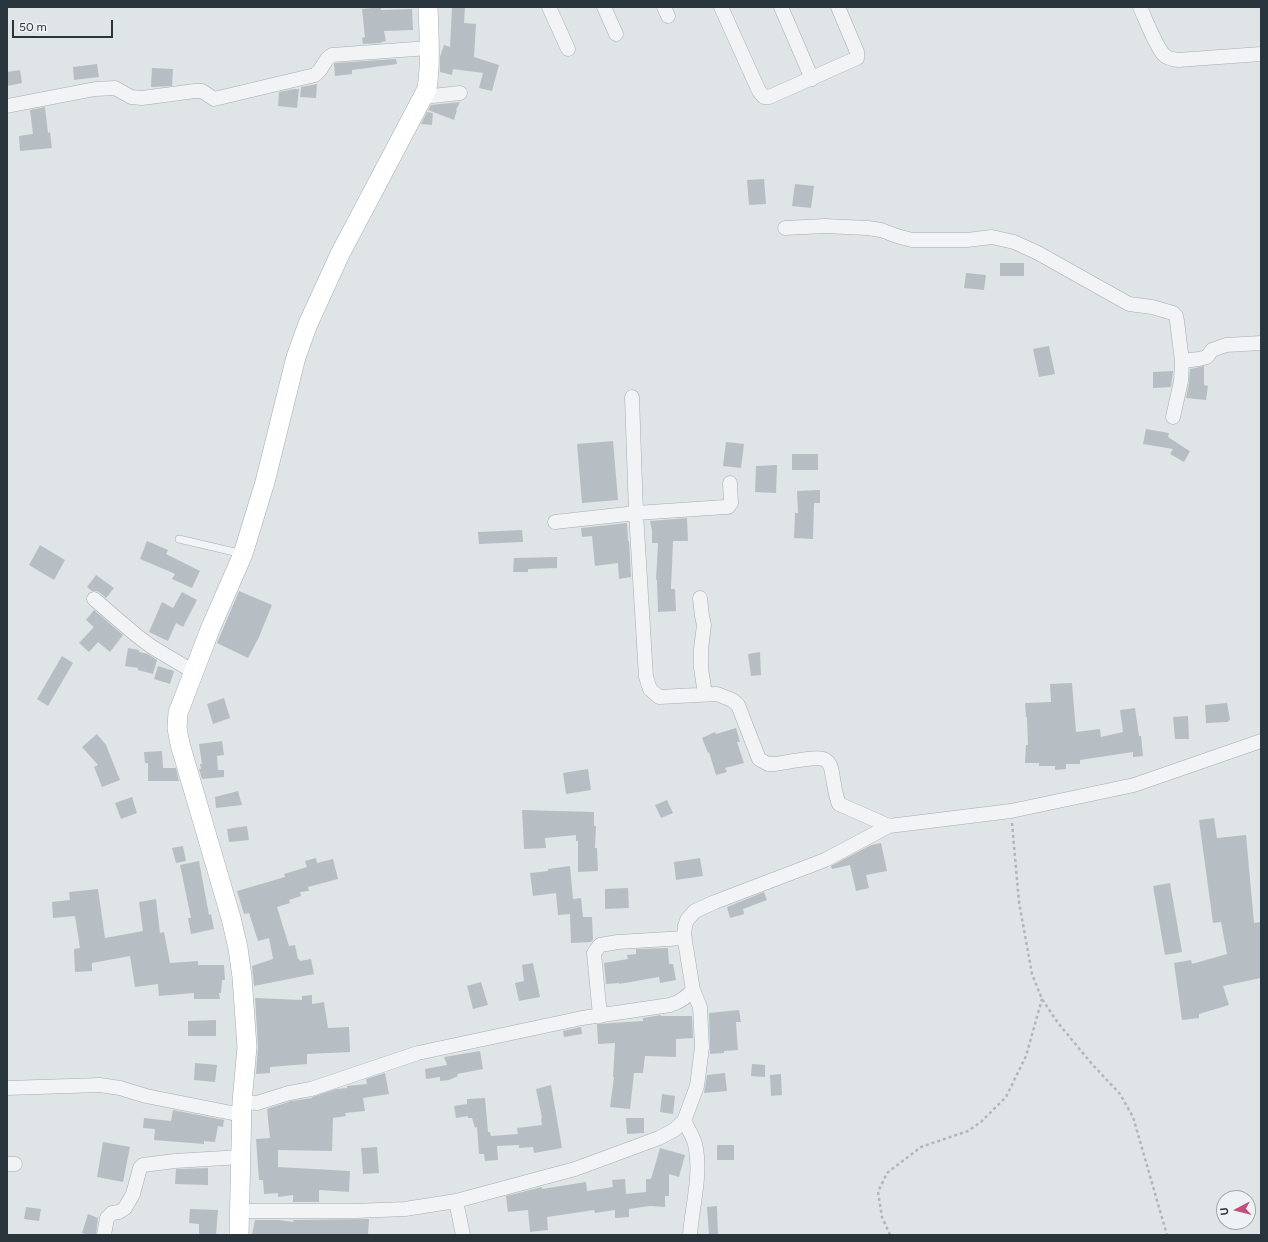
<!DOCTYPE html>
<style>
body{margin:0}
#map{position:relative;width:1268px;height:1242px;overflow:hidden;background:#dfe4e6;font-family:Figtree,sans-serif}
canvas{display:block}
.frame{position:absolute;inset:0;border:8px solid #29353c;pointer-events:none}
.north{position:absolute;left:1216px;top:1190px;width:40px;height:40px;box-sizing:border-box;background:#eef2f4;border:1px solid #9fa6aa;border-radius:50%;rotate:263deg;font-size:11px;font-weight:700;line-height:16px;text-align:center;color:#29353c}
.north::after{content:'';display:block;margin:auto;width:14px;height:18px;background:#bf507d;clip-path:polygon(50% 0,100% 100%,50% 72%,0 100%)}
.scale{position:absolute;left:12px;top:20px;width:101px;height:18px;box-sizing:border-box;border:2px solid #29353c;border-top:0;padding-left:5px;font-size:12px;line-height:14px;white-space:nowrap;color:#29353c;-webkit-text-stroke:3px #eef2f4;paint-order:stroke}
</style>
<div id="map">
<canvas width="1268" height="1242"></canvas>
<div class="frame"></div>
<div class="north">U</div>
<div class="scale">50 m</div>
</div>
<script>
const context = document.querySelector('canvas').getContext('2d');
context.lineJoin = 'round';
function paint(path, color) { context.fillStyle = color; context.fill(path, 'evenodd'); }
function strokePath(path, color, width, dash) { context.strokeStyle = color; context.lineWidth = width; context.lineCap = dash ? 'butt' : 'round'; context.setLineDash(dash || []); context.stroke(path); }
paint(new Path2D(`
 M381,7v3l31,-1 1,21 -29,1 2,10 -5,1 1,1 -19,1 -1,-6 3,-1 -3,-28z
 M452,7h13l-1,16 12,1 -2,33 25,8 -7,26 -13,-3 4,-15 -30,-4 -1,6 -12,-3v-15l4,-12 6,2z
 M396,59l1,5 -45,6v4l-17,2 -1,-12 1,-1z
 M97,64l2,13 -25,3 -1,-13z
 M152,68l21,1 -1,17 -21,1z
 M20,70l2,13 -15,3v-14z
 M317,84l-1,14 -16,-1 1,-10z
 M294,89h5l-2,19 -19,-2 1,-14z
 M460,102l-4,8h1l-3,10 -26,-10 3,-5z
 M45,107l3,26 2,-1 2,16 -32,3 -1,-15 14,-2 -3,-24z
 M427,112l6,1 -1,12 -11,-1z
 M764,179l2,25 -17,1 -2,-25z
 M795,184l19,2 -3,22 -19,-2z
 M1000,263h24v13h-24z
 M966,273l20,2 -2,15 -20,-2z
 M1049,346l6,28 -16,3 -6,-28z
 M1204,366v19l4,1 -2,14 -20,-2 3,-15 1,-14z
 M1173,371l-2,16 -18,1v-16z
 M1146,429l23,4 -1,4 23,15 -1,-1 -6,11 -14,-8 3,-5 -30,-5z
 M613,441l5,59 -36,3 -5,-59z
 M726,442l18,2 -3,24 -18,-2z
 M792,454h26v16h-26z
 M777,465l-1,28 -21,-1 1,-26z
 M820,490v13h-6l-1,36 -19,-1 1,-25h3l-1,-22z
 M687,518l1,23h-15l-2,48h4l1,22 -18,1 -1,-32h-1l2,-37h-6v-13l-2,-9z
 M627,523l1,18h1l2,36 -12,2 -1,-16 -23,3 -3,-30 -10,1 -1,-9z
 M522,530l1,12 -44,2 -1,-12z
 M147,541l21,9 -2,4 34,17 -8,17 -20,-9 3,-5 -2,-1 -33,-14z
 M40,545l25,15 -11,20 -25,-15z
 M557,557v11l-29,1v3h-15l1,-14z
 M96,575l18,13 -8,10 -7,-6 -3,-1h-4l-5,-4z
 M239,591l33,14 -13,32 -11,21 -31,-15z
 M182,592l15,8 -14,27 -7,-4 -8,18 -19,-9 13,-30 11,6z
 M94,610l29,25 -13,17 -12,-10 -9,10 -10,-9 15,-16 -8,-7z
 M128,648l11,2v2l9,2 9,6 -4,14 -15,-4v-2l-13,-2z
 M760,652l1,23 -10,1 -3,-22z
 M62,656l11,7 -25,43 -11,-7z
 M158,666l16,5 -4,13 -16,-5z
 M1072,683l4,49 24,-3 1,8 22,-5 -3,-22 15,-2 4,28h2l2,20 -10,1v-5l-53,8v4h-14v5l-11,1v-4h-16v-3h-14l1,-18h2l-1,-28h-1l-1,-14 26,-1 -1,-18z
 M224,698l6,20 -17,6 -6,-20z
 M1227,703l3,17 -2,1v1l-22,1 -1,-18z
 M1188,716l1,23h-14l-2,-22z
 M736,728l4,14h-3l7,21 -19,5 2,4 -11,3 -7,-23 -1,1 -6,-15 13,-6 1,2z
 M97,734l9,11 14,35 -18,7 -8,-20 4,-2 -16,-18z
 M222,741l2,14 -7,1 1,14h6v7l-22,2 -3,-10h2l-1,-5h2l-3,-20z
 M162,751l1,17h13l3,13h-31v-18h-3l-1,-11z
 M588,769l3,21 -25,4 -3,-21z
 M238,791l4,14 -26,3 -1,-11z
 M132,797l5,16 -16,6 -6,-16z
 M667,800l6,13 -12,5 -6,-13z
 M522,810l72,2v14h2l-1,22h2l1,23 -20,1v-31h-2v-6l-31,3 1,10 -22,1z
 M1214,818l3,20 29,-3 8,88 7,-1v56l-38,8 6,19 -30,9v4l-17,2 -8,-57 17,-3 1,4 35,-10 -6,-32 -8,1 -14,-103z
 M247,826l2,14 -20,2 -2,-13z
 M881,843l6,28 -21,4 3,13 -13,3 -6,-26 -18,4 -1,-3 40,-21z
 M183,846l3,15 -10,2 -4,-15z
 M316,858l1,5 16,-4 5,20 -30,8 1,4 -9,1 1,4 -12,4 1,3 -13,4 12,39 6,-1 3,14h1l1,2 11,-2 3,15 -60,12 -2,-20 21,-7 -4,-21 -11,3 -9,-28 -5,1 -7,-23 48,-14 -1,-3 23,-7 -2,-6z
 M700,858l3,18 -27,4 -2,-18z
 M199,861l10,54 2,-1 3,15 -23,5 -3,-16h3l-11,-53z
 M570,866l3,33 8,-1 2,19h9l1,23 -2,2 -20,1 -1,-29 -12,1 -2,-22 -23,3 -3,-23 18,-2v-2z
 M1170,883l12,69 -17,3 -12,-69z
 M628,888l1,20 -24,1v-20z
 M98,889l7,49 38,-7 -4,-29 17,-3 4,34 4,-1 6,31 28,-2v4h26l1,15h-3l-1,13h-2l1,6h-26v-6l-35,3 -1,-12 -23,3 -5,-31 -38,7v8l-17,1 -1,-23 6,-1 -5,-32 -22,2 -1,-16 18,-2 -1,-8z
 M764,892l3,8 -24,9 1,5 -14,4 -3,-11z
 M668,948l1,16h4l3,16 -16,3 -1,-6 -40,7v-1l-13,1 -2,-21 24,-4 -1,-4 9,-1v-5z
 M533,963l7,34 -21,4 -4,-18 9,-2 -2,-16z
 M481,982l7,23 -15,4 -6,-23z
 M312,995v9l12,-2 4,26 21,-1 1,25 -43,2v10l-37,3v6l-14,1 2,-28 -3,-48 47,2v-4z
 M739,1010l2,12h-5l2,28 -14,1v2l-14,1v-7l-1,-34z
 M661,1015v1h31l1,22 -17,1v18l-31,-1 -2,17h-9l-4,36 -20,-2 4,-30h-1l2,-34 -17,1 -1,-20 46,-3v-3z
 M216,1020v16h-28v-15z
 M581,1027l1,7 -18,3 -1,-6z
 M480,1051l3,18 -26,5 1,2 -9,4 -9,1v-4l-14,2 -1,-10 22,-4 -3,-8z
 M195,1063l22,2 -2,17 -21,-2z
 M752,1064l13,1v12l-14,-1z
 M385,1073l4,21 -26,4 2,13 -20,2 1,3 -13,2 -1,33 -54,-1v17l72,4 -1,21 -30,-2v12h-26v-7l-15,2v-4l-14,1 -1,-14h-4l-3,-41 14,-1 -3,-29 24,-8 21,-3v-1l24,-8 11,-1v-2l20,-2 -1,-5z
 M725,1073l2,18 -23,2 3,-18z
 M781,1074l1,21 -11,1 -1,-21z
 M551,1085l11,63 -28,5 -1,-6 -14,1v-3l-22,1 1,14 -13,1 -1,-7h-5l-2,-27 -2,1 -3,-10h-4v-2l-12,2 -2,-12 13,-2v-5l18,-1 3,34h2l1,4 27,-2 -1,-6 25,-3 -1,-7h1l-6,-29z
 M662,1094l13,2 -2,18 -13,-2z
 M173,1110l51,10 -1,7 -5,-1 -3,16 -11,-1v3l-50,-4 1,-11 -12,-1 1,-10 27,3z
 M626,1118h18v15l-17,1z
 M103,1142l27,5 -7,35 -26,-5z
 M717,1145h17v15h-17z
 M377,1147l2,26 -16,1 -2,-26z
 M660,1148l25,7 -6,22 -10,-3v22h-4v11l-15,-1 -21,3v8l-14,1v-8l-20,3 -1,-3 -47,7 1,13 -18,2 -2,-22 -20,2 -2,-16 36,-9v2l44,-7 1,9 26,-4 -1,-7 13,-1 1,15 20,-2v-13h5z
 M208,1168v17l-33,-1 1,-15z
 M717,1206l1,29h-9l-2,-28z
 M26,1207l15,2 -2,12 -15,-2z
 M190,1209l28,1 -2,25h-17v-11l-10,-1z
 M88,1214l10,4 -2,17h-7l-7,-2z
 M369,1219l-1,16h-116l3,-15h24l15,2 -1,-2z`), '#b7bec3');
const lane = new Path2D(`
 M179,539l64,15`);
const street = new Path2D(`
 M549,7l19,42
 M604,7l12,27
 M664,7l4,9
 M721,7l38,84 5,6h5l88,-39v-6l-19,-45
 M781,7l31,72
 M1140,7c5,11 16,40 24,48 4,4 9,4 14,5l83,-6
 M423,97l37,-4
 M7,106l88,-17 20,-1 16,9 11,1 53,-7h7l12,8 101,-24 5,-5 7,-11 5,-4 97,-7
 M785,228l40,-2 43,2 13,2 16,6 15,4h55l25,-3 22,5 24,11 91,51 23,3 21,6 3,3 1,5 5,40 -1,20 -8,36
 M1182,361l17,-2 8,-2 5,-7 14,-5 35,-2
 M632,397l4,116 10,164 4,12 9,8 58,-3 15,6 6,5 21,54 9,5h6c10,-1 41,-8 49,-5 4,1 7,5 8,9 3,12 3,24 8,36l50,22
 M555,522l81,-9 89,-6h3l3,-4 -1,-20
 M700,598l2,18 2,9 -3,24v19l4,26
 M94,599l42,36 16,12 42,25
 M600,1016l-6,-63 6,-8 18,-3 67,-4
 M7,1088l93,-3 20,3 26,8 96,19
 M242,1102l15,1 32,-10 22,-4 107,-36 164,-35 88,-13c10,-3 16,-7 23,-15l-9,-55 1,-9 2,-6 8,-9 20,-9 110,-42 64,-34 122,-15 123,-26 127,-44
 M684,1121c4,8 9,15 11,23 7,29 -3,62 -5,91
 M7,1164h8
 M456,1201l7,34
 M240,1211h115l50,-2 51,-8 119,-32 84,-31 15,-8 10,-9 13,-35 5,-39 -2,-40 -7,-17
 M104,1235l3,-17 5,-5 7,-1 6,-4 8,-14 7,-26 3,-3 32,-4 66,-4`);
const secondary = new Path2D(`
 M239,1235l3,-133 5,-55 -5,-70 -4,-29 -7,-30 -51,-174 -3,-16 1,-15 33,-86 32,-73 22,-72 31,-125 12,-33 32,-70 87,-165c4,-27 2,-55 1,-82`);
strokePath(lane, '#a5acb0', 8);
strokePath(street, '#a5acb0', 15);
strokePath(secondary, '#a5acb0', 20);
strokePath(new Path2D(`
 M1012,823l7,79 13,72 10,25 16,24 34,41 28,30 13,23 34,118
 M890,1235l-8,-18 -4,-25 9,-19 34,-26 47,-16 14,-10 24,-24 20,-41 16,-57`), '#b1b6ba', 2.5, [3, 3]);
strokePath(lane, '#f1f3f5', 7);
strokePath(street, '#f1f3f5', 14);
strokePath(secondary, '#fff', 19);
</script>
